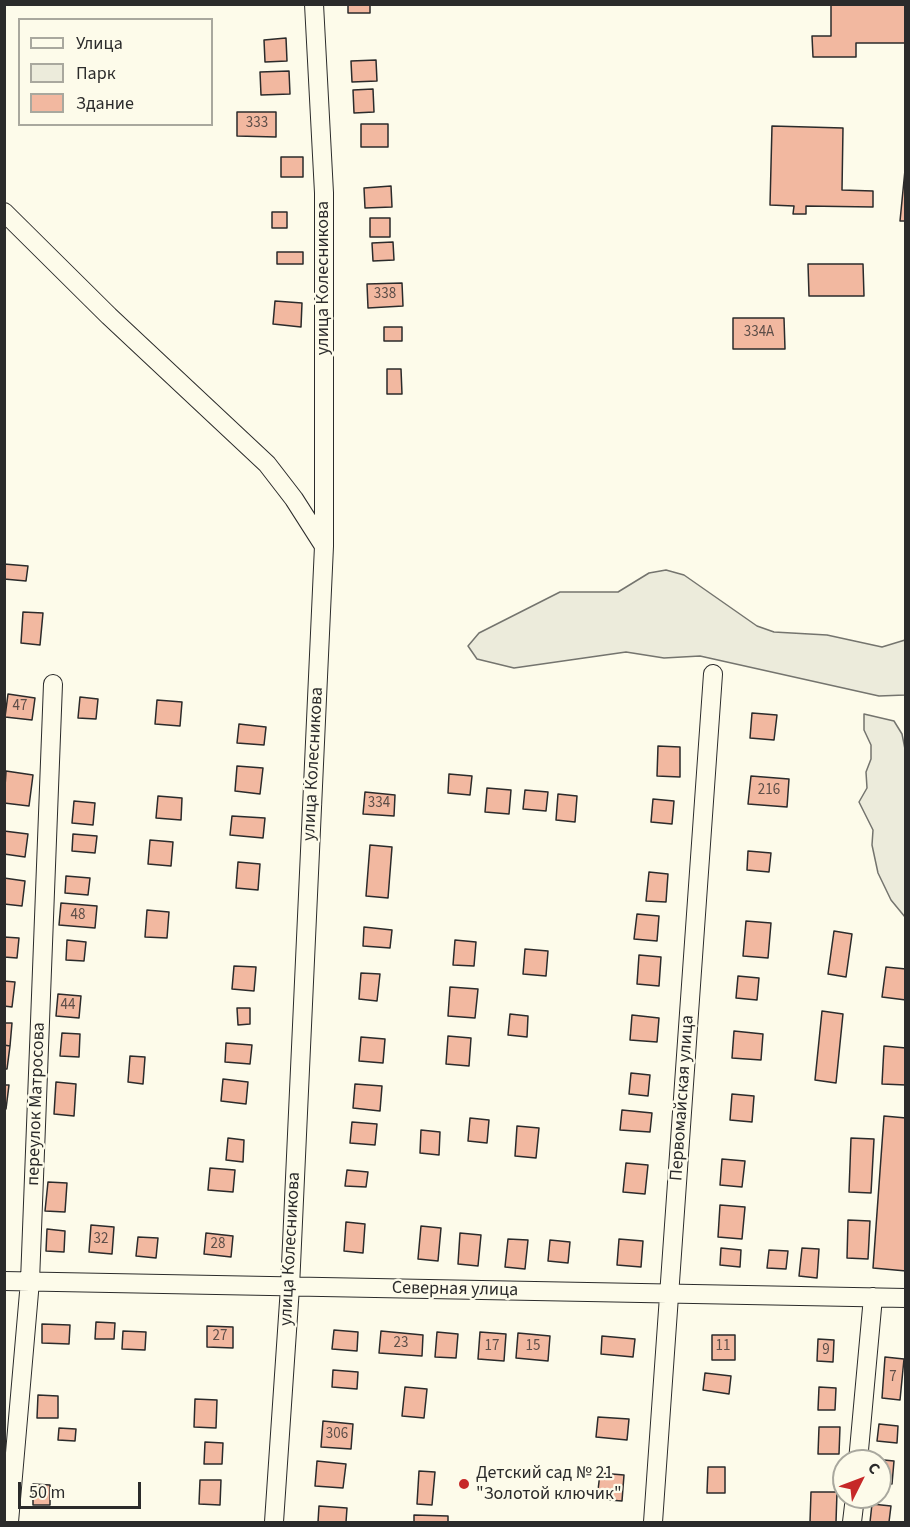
<!DOCTYPE html>
<meta charset="utf-8">
<style>
body{margin:0}
#map{position:relative;width:910px;height:1527px;overflow:hidden;background:#fdfbea;font-family:"Source Sans 3",sans-serif}
canvas{display:block}
.frame{position:absolute;inset:0;border:6px solid #2b2b2b;pointer-events:none}
.legend{position:absolute;left:18px;top:18px;width:195px;height:108px;box-sizing:border-box;background:#fdfbea;border:2px solid #a9a89e;margin:0;padding:8px 10px;list-style:none;font-size:18px;color:#2b2b2b}
.legend li{display:flex;align-items:center;gap:12px;height:30px}
.legend b{width:30px;border:2px solid #a9a89e}
.north{position:absolute;left:832px;top:1449px;width:60px;height:60px;box-sizing:border-box;background:#fdfbea;border:2px solid #a9a89e;border-radius:50%;rotate:48deg;font-size:16px;font-weight:700;line-height:24px;text-align:center;color:#2b2b2b}
.north::after{content:'';display:block;margin:auto;width:21px;height:27px;background:#c62828;clip-path:polygon(50% 0,100% 100%,50% 72%,0 100%)}
.scale{position:absolute;left:18px;top:1482px;width:123px;height:27px;box-sizing:border-box;border:3px solid #2b2b2b;border-top:0;padding-left:8px;font-size:18px;line-height:21px;white-space:nowrap;color:#2b2b2b;-webkit-text-stroke:4px #fdfbea;paint-order:stroke}
</style>
<div id="map">
<canvas width="910" height="1527"></canvas>
<div class="frame"></div>
<ul class="legend">
<li><b style="height:8px;background:#fdfbea"></b>Улица</li>
<li><b style="height:16px;background:#ecebdb"></b>Парк</li>
<li><b style="height:16px;background:#f2b8a0"></b>Здание</li>
</ul>
<div class="north">С</div>
<div class="scale">50 m</div>
</div>
<script>
const context = document.querySelector('canvas').getContext('2d');
context.lineJoin = 'round';
function paint(path, color) { context.fillStyle = color; context.fill(path, 'evenodd'); }
function strokePath(path, color, width, dash) { context.strokeStyle = color; context.lineWidth = width; context.lineCap = dash ? 'butt' : 'round'; context.setLineDash(dash || []); context.stroke(path); }
function label(font, color, halo, rows, align = 'center') {
  context.font = font + ' "Source Sans 3",sans-serif'; context.lineWidth = 4.5; context.setLineDash([]); context.textBaseline = 'middle'; context.strokeStyle = halo; context.fillStyle = color; for (const [text, x, y, turn = 0] of rows) {
    context.save(); context.translate(x, y); context.rotate((+turn || 0) * Math.PI / 180); context.textAlign = isNaN(turn) ? turn : align; if (halo) context.strokeText(text, 0, 0); context.fillText(text, 0, 0); context.restore();
  }
}
const green = new Path2D(`
 M666,570l18,5 73,51 17,6 53,3 55,12 23,-7v55l-26,1 -179,-40 -36,2 -38,-6 -112,16 -37,-9 -9,-13 11,-13 81,-41h58l31,-19z
 M864,714l30,7 8,13 3,15v168l-14,-17 -13,-27 -6,-28 1,-15 -14,-28 8,-14 -1,-16 5,-13v-14l-7,-15z`);
paint(green, '#ecebdb');
strokePath(green, '#74746e', 1.5);
const building = new Path2D(`
 M348,4h22v9h-22z
 M831,4h75v39h-50v14h-43l-1,-21h19z
 M286,38l1,23 -22,1 -1,-22z
 M376,60l1,21 -25,1 -1,-21z
 M289,71l1,23 -29,1 -1,-23z
 M373,89l1,23 -20,1 -1,-23z
 M237,112h39v25l-39,-1z
 M361,124h27v23h-27z
 M772,126l71,2 -1,62 31,1v16l-67,-1v8h-13l1,-8 -24,-1z
 M281,157h22v20h-22z
 M905,170h1v51h-6z
 M391,186l1,21 -27,1 -1,-20z
 M272,212h15v16h-15z
 M370,218h20v19h-20z
 M393,242l1,18 -21,1 -1,-18z
 M277,252h26v12h-26z
 M808,264h55l1,32h-55z
 M402,283l1,23 -35,2 -1,-24z
 M275,301l27,2 -1,24 -28,-3z
 M733,318h51l1,31h-52z
 M384,327h18v14h-18z
 M387,369h14l1,25h-15z
 M4,564l24,2 -2,15 -22,-2z
 M23,612l20,1 -3,32 -19,-2z
 M8,694l27,4 -3,22 -27,-3z
 M80,697l18,2 -2,20 -18,-1z
 M157,700l25,2 -2,24 -25,-2z
 M752,713l25,2 -3,25 -24,-2z
 M239,724l27,3 -2,18 -27,-2z
 M658,746l22,1v30l-23,-1z
 M237,766l26,2 -3,26 -25,-3z
 M6,771l27,4 -4,31 -25,-3z
 M449,774l23,2 -2,19 -22,-2z
 M751,776l38,3 -2,28 -39,-3z
 M487,788l24,2 -2,24 -24,-2z
 M525,790l23,2 -2,19 -23,-2z
 M365,792l30,3 -1,21 -31,-2z
 M558,794l19,2 -2,26 -19,-2z
 M158,796l24,2 -1,22 -25,-2z
 M653,799l21,2 -2,23 -21,-2z
 M74,801l21,2 -2,22 -21,-2z
 M232,816l33,2 -2,20 -33,-3z
 M4,831l24,3 -3,23 -21,-3z
 M73,834l24,2 -2,17 -23,-2z
 M150,840l23,2 -2,24 -23,-2z
 M370,845l22,2 -4,51 -22,-2z
 M748,851l23,2 -2,19 -22,-2z
 M238,862l22,2 -2,26 -22,-2z
 M649,872l19,2 -2,28 -20,-1z
 M66,876l24,2 -2,17 -23,-2z
 M4,878l21,3 -3,25 -18,-2z
 M61,903l36,3 -2,22 -36,-3z
 M147,910l22,2 -2,26 -22,-1z
 M637,914l22,2 -2,25 -23,-2z
 M746,921l25,2 -3,35 -25,-2z
 M364,927l28,3 -2,18 -27,-2z
 M834,931l18,3 -6,43 -18,-3z
 M4,937l15,1 -2,20 -13,-1z
 M67,940l19,2 -2,19 -18,-1z
 M455,940l21,2 -2,24 -21,-1z
 M525,949l23,2 -2,25 -23,-2z
 M639,955l22,2 -2,29 -22,-2z
 M234,966l22,1 -2,24 -22,-2z
 M886,967l20,2v31l-24,-3z
 M361,973l19,1 -3,27 -18,-2z
 M738,976l21,2 -2,22 -21,-2z
 M4,981l11,1 -3,25 -8,-1z
 M450,987l28,2 -3,29 -27,-2z
 M58,994l23,2 -2,22 -23,-2z
 M237,1008h13v16l-12,1z
 M822,1011l21,3 -7,69 -21,-3z
 M510,1014l18,2 -1,21 -19,-2z
 M632,1015l27,3 -2,24 -27,-2z
 M4,1023h8l-2,23 -6,-1z
 M734,1031l29,3 -2,26 -29,-2z
 M62,1033l18,1 -1,23 -19,-1z
 M448,1036l23,2 -2,28 -23,-2z
 M361,1037l24,2 -2,24 -24,-2z
 M226,1043l26,2 -2,19 -25,-2z
 M4,1045l6,1 -3,23h-3z
 M884,1046l22,2v37l-24,-1z
 M130,1056l15,1 -2,27 -15,-2z
 M631,1073l19,2 -2,21 -19,-2z
 M223,1079l25,3 -2,22 -25,-3z
 M56,1082l20,2 -2,32 -20,-2z
 M355,1084l27,2 -2,25 -27,-3z
 M4,1085h5l-3,24 -2,-1z
 M732,1094l22,2 -2,26 -22,-2z
 M622,1110l30,3 -2,19 -30,-2z
 M884,1116l22,2v153l-33,-3z
 M470,1118l19,2 -2,23 -19,-2z
 M352,1122l25,2 -2,21 -25,-2z
 M517,1126l22,2 -3,30 -21,-2z
 M421,1130l19,2 -1,23 -19,-2z
 M228,1138l16,2 -1,22 -17,-2z
 M851,1138l23,1 -3,54 -22,-1z
 M722,1159l23,2 -3,26 -22,-2z
 M626,1163l22,2 -3,29 -22,-2z
 M210,1168l25,2 -2,22 -25,-2z
 M347,1170l21,2 -2,15 -21,-1z
 M48,1182l19,1 -2,29 -20,-1z
 M720,1205l25,2 -3,32 -24,-2z
 M848,1220l22,1 -2,38 -21,-1z
 M346,1222l19,2 -2,29 -19,-2z
 M91,1225l23,2 -2,27 -23,-2z
 M421,1226l20,2 -3,33 -20,-2z
 M47,1229l18,2 -1,21 -18,-1z
 M206,1233l27,3 -2,21 -27,-3z
 M460,1233l21,2 -3,31 -20,-2z
 M138,1237l20,1 -2,20 -20,-2z
 M508,1239l20,1 -3,29 -20,-2z
 M619,1239l24,2 -2,26 -24,-2z
 M550,1240l20,2 -2,21 -20,-2z
 M721,1248l20,2 -1,17 -20,-2z
 M802,1248l17,1 -2,29 -18,-2z
 M769,1250l19,1 -2,18 -19,-1z
 M96,1322l19,1 -1,16h-19z
 M42,1324l28,1 -1,19 -27,-1z
 M207,1326l26,1v21l-26,-1z
 M334,1330l24,2 -1,19 -25,-2z
 M123,1331l23,1 -1,18 -23,-1z
 M381,1331l42,4 -1,21 -43,-3z
 M437,1332l21,2 -2,24 -21,-1z
 M480,1332l26,2 -2,27 -26,-2z
 M518,1333l32,3 -2,25 -32,-3z
 M712,1335h23v25h-23z
 M602,1336l33,3 -2,18 -32,-3z
 M818,1339l16,1 -1,22 -16,-1z
 M885,1357l19,2 -4,41 -18,-2z
 M333,1370l25,2 -1,17 -25,-2z
 M705,1373l26,3 -2,18 -26,-4z
 M405,1387l22,2 -3,29 -22,-2z
 M819,1387l17,1 -1,22h-17z
 M38,1395l20,1v22h-21z
 M195,1399l22,1 -1,28 -22,-1z
 M598,1417l31,2 -2,21 -31,-3z
 M323,1421l30,3 -2,25 -30,-2z
 M879,1424l19,2 -1,17 -20,-2z
 M819,1427h21l-1,27h-21z
 M59,1428l17,1 -1,12 -17,-1z
 M205,1442l18,1 -1,21h-18z
 M874,1459l20,2 -2,23 -12,-1v-22z
 M317,1461l29,3 -3,24 -28,-2z
 M708,1467h17v26h-18z
 M419,1471l16,1 -3,33 -15,-1z
 M600,1473l24,2 -2,26 -25,-2z
 M200,1480h21l-1,25 -21,-1z
 M33,1484l17,1v20h-17z
 M811,1492h26l-1,30h-26z
 M872,1504l19,2 -2,16h-19z
 M319,1506l28,2 -1,14h-28z
 M414,1515l34,1v6h-34z`);
paint(building, '#f2b8a0');
strokePath(building, '#2b2b2b', 1.5);
const minor = new Path2D(`
 M4,212l105,104 158,148 27,35 30,47
 M4,1281l902,17
 M858,1461l15,-164
 M9,1522l21,-241 23,-597
 M274,1522l16,-235 34,-741v-353l-10,-189
 M653,1522l60,-848
 M852,1522l3,-25`);
strokePath(minor, '#2b2b2b', 20);
strokePath(minor, '#fdfbea', 18);
for (const [x, y, r, color] of [
 [464,1484,6,"#c62828"]
]) { const dot = new Path2D(); dot.arc(x, y, r, 0, 2 * Math.PI); context.fillStyle = color; context.fill(dot); strokePath(dot, '#fdfbea', 2); }
label('15px', '#5d4e48', null, [
 ["333",257,124],
 ["338",385,295],
 ["334А",759,333],
 ["47",20,707],
 ["216",769,791],
 ["334",379,804],
 ["48",78,916],
 ["44",68,1006],
 ["32",101,1240],
 ["28",218,1245],
 ["27",220,1337],
 ["23",401,1344],
 ["17",492,1347],
 ["15",533,1347],
 ["11",723,1347],
 ["9",826,1351],
 ["7",893,1378],
 ["306",337,1435]
]);
label('18px', '#2b2b2b', '#fdfbea', [
 ["улица Колесникова",324,278,-90],
 ["улица Колесникова",314,764,-87],
 ["Первомайская улица",683,1098,-86],
 ["переулок Матросова",37,1104,-88],
 ["улица Колесникова",291,1249,-87],
 ["Северная улица",455,1290,1]
]);
label('18px', '#2b2b2b', '#fdfbea', [
 ["Детский сад № 21",476,1474],
 ["\"Золотой ключик\"",476,1495]
], 'left');
</script>
